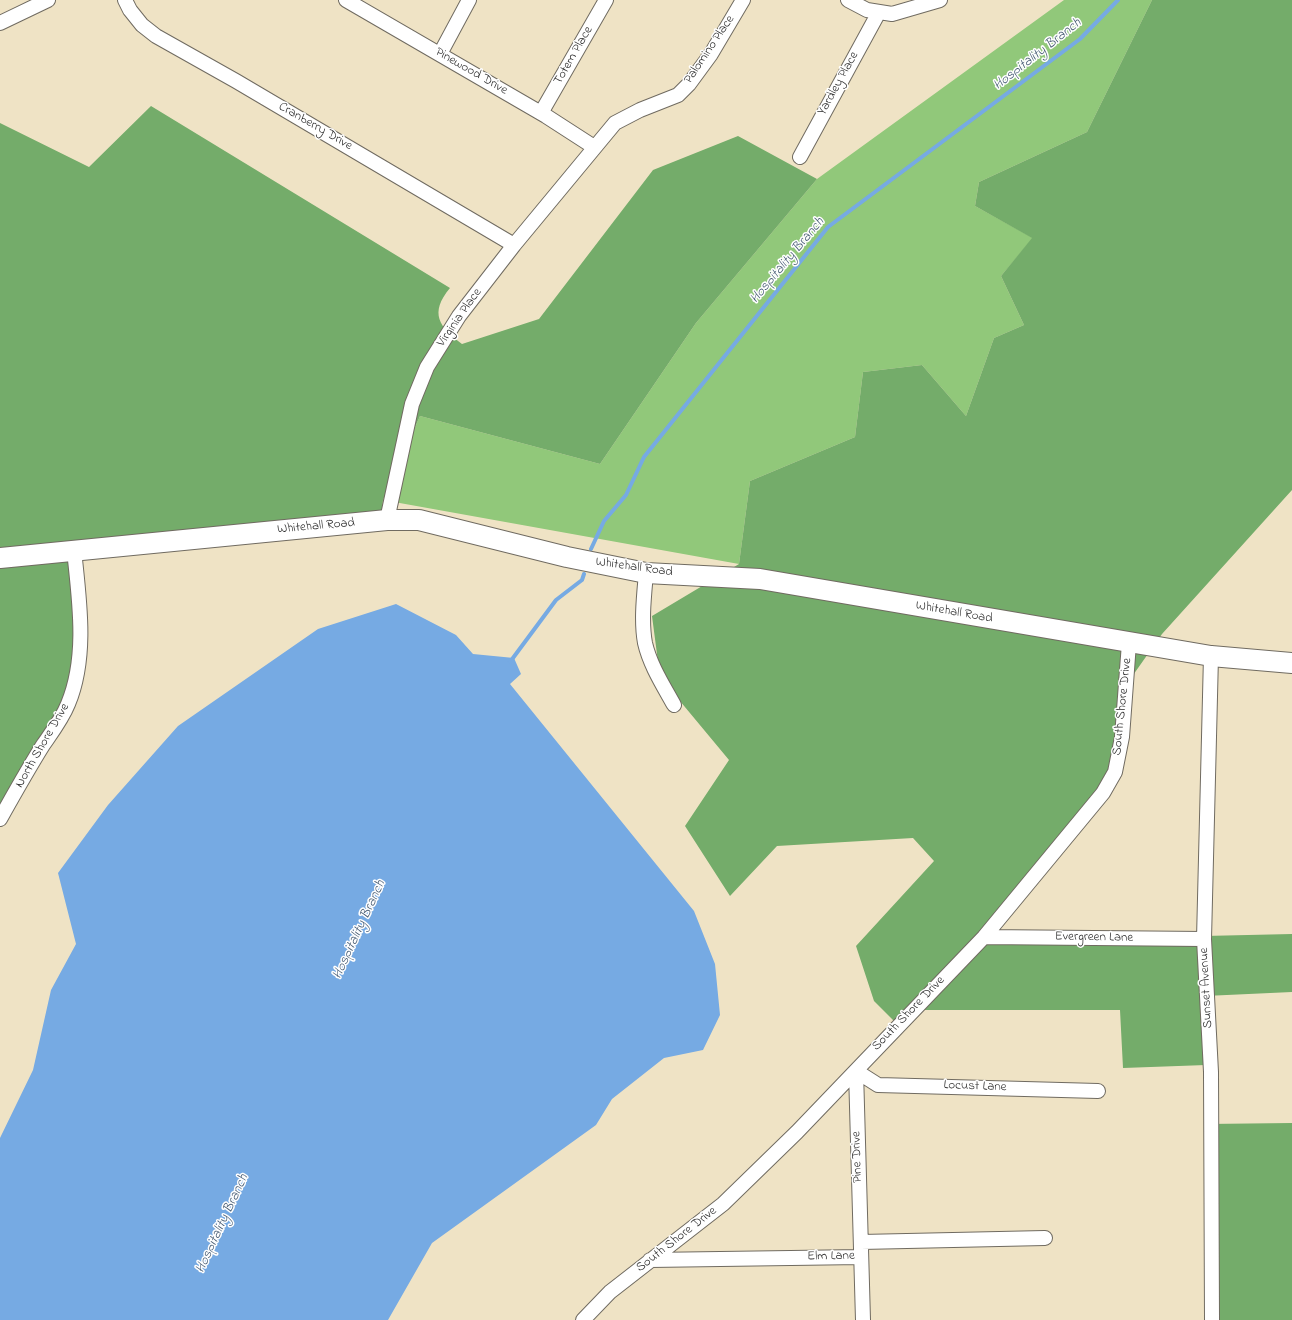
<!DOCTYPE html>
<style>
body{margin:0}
canvas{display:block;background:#efe3c5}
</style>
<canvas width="1292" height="1320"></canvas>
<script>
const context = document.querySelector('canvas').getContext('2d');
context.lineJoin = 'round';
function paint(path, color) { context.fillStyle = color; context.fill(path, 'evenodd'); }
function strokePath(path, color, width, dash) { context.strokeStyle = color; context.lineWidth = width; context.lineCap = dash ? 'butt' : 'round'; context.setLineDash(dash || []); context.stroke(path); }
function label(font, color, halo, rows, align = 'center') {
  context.font = font + ' "Indie Flower",sans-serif'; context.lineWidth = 3; context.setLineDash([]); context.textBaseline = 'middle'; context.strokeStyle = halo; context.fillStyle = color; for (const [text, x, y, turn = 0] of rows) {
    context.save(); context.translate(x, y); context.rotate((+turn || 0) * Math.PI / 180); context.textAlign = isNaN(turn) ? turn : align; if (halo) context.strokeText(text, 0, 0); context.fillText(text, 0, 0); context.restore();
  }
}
paint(new Path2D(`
 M1064,0h88l-65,132 -108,50 -4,24 58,32 -32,38 23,49 -30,13 -28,78 -44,-51 -59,7 -8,65 -105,44 -11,83 -356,-64 37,-84 180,48 96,-141 121,-144z`), '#91c87a');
paint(new Path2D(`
 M1152,0h140v490l-130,144 -31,44 -29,117 -119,146 309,-7v58l-87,4 1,69 -83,3 -3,-58h-202l-17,18 -27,-27 -18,-55 78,-85 -21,-23 -136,8 -47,50 -45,-70 44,-66 -69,-83 -8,-61 87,-52 11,-83 105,-44 8,-65 59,-7 44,51 28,-78 30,-13 -23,-49 31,-38 -57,-32 4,-24 108,-50z
 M151,106l299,182c-21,25 -11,39 12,56l77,-25 114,-149 85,-34 79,43 -121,144 -96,141 -180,-48 -37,84 -3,29 -307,31 2,143 -75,120v-700l89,44z
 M1292,1123v197h-84l-2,-196z`), '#74ac6a');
paint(new Path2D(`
 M396,604l60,31 17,19 41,4 7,16 -11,10 184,227 21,53 5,51 -17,35 -39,8 -52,41 -16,26 -164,118 -44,77h-388v-182l33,-68 18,-80 25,-46 -18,-71 50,-68 70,-79 140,-97z`), '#76aae3');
strokePath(new Path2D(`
 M591,549l13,-28 22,-26 18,-38 184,-230 252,-188 38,-39
 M510,662l46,-62 26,-20 2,-6`), '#76aae3', 4);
const street = new Path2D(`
 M125,0l5,10 12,15 14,11 80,45 278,164
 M346,0l200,116 48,31
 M848,0l19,10 25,4 48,-14
 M0,23l48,-23
 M440,54l29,-54
 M541,113l65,-113
 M800,157l79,-145
 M387,520l25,-116 15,-37 32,-51 55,-71 101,-122 25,-13 38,-15 11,-11 22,-30 32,-54
 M646,573c-2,23 -5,48 -1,70 5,22 18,42 29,62
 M1211,656l-7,283 7,133 1,248
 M0,819c14,-25 28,-50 43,-74 9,-13 19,-26 25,-41 20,-48 11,-105 6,-154
 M984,937l220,2
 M856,1071l7,249
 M856,1071l22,14 220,6
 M861,1242l184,-4
 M650,1260l211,-3
 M583,1320l27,-28 113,-88 74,-72 187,-195 119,-144 12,-21 7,-35 7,-94`);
const secondary = new Path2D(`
 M0,558l387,-38h32l148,37 79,16 114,6 451,77 81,7`);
strokePath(street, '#706b61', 16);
strokePath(secondary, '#706b61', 22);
strokePath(street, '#fff', 14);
strokePath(secondary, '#fff', 20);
label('13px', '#2b2b2b', '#fff', [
 ["Palomino Place",710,50,-56],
 ["Totem Place",574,56,-60],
 ["Pinewood Drive",471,72,30],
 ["Yardley Place",839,84,-61],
 ["Cranberry Drive",315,127,30],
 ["Virginia Place",460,318,-55],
 ["Whitehall Road",316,527,-5],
 ["Whitehall Road",634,568,8],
 ["Whitehall Road",954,613,10],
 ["South Shore Drive",1123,707,-84],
 ["North Shore Drive",43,746,-60],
 ["Evergreen Lane",1094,938,1],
 ["Sunset Avenue",1207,988,-93],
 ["South Shore Drive",909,1014,-46],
 ["Locust Lane",975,1087,2],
 ["Pine Drive",858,1157,-92],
 ["South Shore Drive",677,1240,-38],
 ["Elm Lane",831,1257,-1]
]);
label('italic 14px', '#495e75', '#fff', [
 ["Hospitality Branch",1038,55,-38],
 ["Hospitality Branch",788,261,-50],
 ["Hospitality Branch",360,930,-65],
 ["Hospitality Branch",223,1224,-65]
]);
</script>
